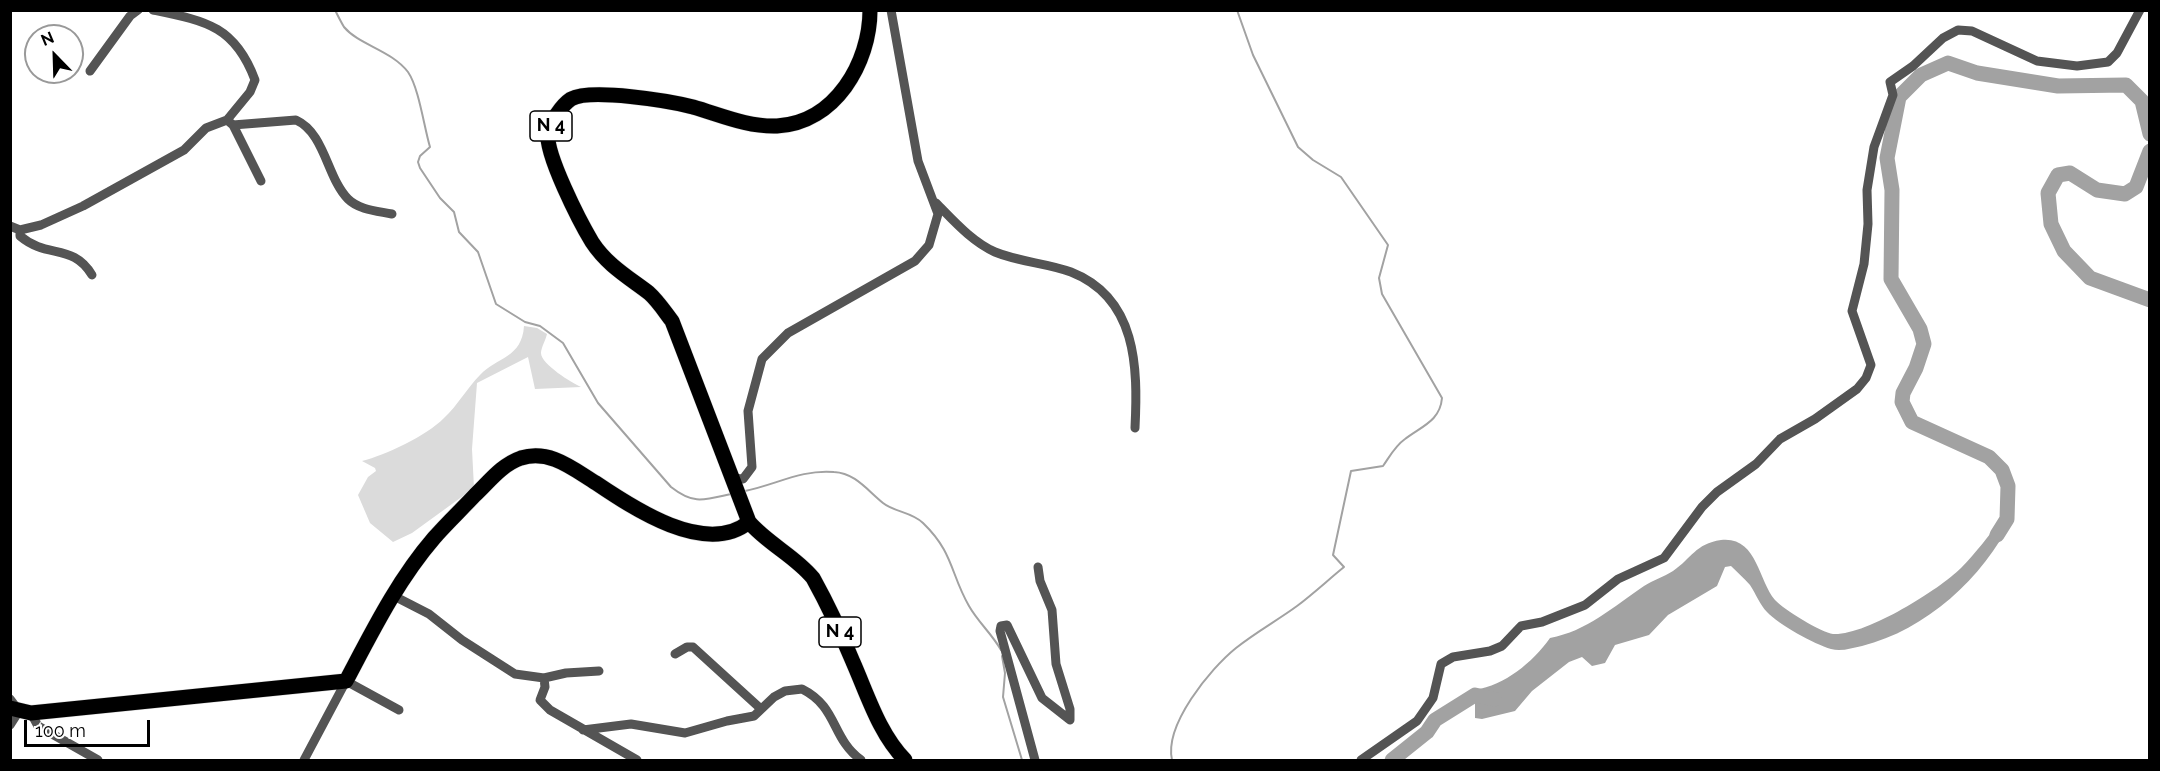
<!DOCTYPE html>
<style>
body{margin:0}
#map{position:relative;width:2160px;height:771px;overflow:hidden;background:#fff;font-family:Raleway,sans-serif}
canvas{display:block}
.frame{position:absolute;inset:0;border:12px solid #000;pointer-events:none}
.north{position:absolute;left:24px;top:24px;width:60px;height:60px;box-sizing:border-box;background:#fff;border:2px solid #999;border-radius:50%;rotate:337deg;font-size:16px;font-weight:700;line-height:24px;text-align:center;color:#000}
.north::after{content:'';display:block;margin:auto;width:21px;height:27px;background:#000;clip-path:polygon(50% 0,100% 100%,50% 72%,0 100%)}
.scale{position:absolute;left:24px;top:720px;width:126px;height:27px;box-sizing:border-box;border:3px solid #000;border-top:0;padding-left:8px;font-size:18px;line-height:21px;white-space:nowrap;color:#000;-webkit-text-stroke:4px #fff;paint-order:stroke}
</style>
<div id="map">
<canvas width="2160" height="771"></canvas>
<div class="frame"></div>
<div class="north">N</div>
<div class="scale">100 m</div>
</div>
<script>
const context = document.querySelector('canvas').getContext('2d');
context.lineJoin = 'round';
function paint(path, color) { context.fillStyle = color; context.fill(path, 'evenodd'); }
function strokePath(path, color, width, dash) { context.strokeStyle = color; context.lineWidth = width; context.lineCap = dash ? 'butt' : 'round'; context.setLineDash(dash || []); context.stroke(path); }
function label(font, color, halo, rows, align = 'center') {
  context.font = font + ' Raleway,sans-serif'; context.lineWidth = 5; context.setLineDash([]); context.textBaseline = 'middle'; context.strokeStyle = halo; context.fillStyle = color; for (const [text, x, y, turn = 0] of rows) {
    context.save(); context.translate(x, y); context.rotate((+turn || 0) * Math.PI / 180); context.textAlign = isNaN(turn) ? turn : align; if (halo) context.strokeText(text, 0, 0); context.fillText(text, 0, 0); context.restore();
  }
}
paint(new Path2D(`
 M524,326l13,2 10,6c-1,5 -6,14 -6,19 0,11 31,30 40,34l-46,2 -7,-32 -51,26 -5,66 2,39 -62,45 -19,9 -23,-19 -12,-28 10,-18 8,-6 -1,-3 -13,-7c24,-6 64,-25 82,-43 14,-13 23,-30 36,-43 17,-18 42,-17 44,-49z`), '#dbdbdb');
paint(new Path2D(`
 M2002,519h10c-29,59 -86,111 -150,127 -10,2 -21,6 -31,3 -17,-5 -52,-24 -64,-37 -7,-7 -11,-18 -17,-27 -6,-7 -13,-13 -19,-19l-6,1 -8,19 -49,29 -19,20 -34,10 -10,18 -13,3 -10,-9 -13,5 -37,29 -17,20 -33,8 -7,-1v-28c30,-5 57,-27 75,-52 37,-7 63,-31 94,-52 9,-6 20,-9 29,-15 19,-13 22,-27 48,-31 36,-4 37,40 54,60 8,9 47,33 58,34 32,2 106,-44 128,-66 15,-15 28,-33 41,-49z`), '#a2a2a2');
strokePath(new Path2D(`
 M335,10c3,6 6,12 9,17 15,18 47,23 64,45 11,16 16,55 22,75l-10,9 -2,6 2,6 20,30 14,14 5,20 19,20 18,52 29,18 15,4 23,17 35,60 73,84c23,18 33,13 60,7
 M745,491c30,-6 57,-22 89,-19 21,1 33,18 49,31 11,9 29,9 40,20 31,30 27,50 46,83 9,16 23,28 32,44
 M1002,656l3,17 -2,24 19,63
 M1172,760c-8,-35 38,-91 64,-112 20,-16 42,-28 61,-42 16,-12 31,-26 47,-39l-11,-12 18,-84 32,-5c7,-10 12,-20 22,-27 17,-13 35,-18 37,-41l-60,-104 -3,-16 9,-33 -47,-68 -28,-17 -15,-13 -45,-92 -16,-45`), '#a2a2a2', 2);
strokePath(new Path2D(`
 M2150,151l-14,36 -11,7 -28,-4 -27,-17 -12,2 -10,18 3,31 13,27 26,27 60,22
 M1997,535l10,-16 1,-33 -6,-16 -13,-13 -77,-35 -10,-20 1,-9 13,-25 8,-24 -4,-15 -29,-50 1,-89 -5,-32 12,-61 22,-22 27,-12 29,10 81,13 68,-1 16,16 8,33
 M1392,760l35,-28 8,-12 40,-25 19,4`), '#a2a2a2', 15);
const primary = new Path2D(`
 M870,10c0,53 -35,113 -93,116 -30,1 -56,-11 -84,-19 -23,-6 -102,-19 -122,-8 -9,6 -21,23 -23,34 -3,21 32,89 44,109 15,23 36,35 57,51 9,8 16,19 23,28l77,201c19,22 46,34 64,56 15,27 28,55 40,84 15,34 26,71 52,98
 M10,708l21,5 315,-32c26,-49 51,-100 88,-143 13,-15 28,-29 41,-43 14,-13 26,-30 46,-37 29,-9 52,11 75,25 37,25 110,74 153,39`);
strokePath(primary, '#dbdbdb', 16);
strokePath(new Path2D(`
 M153,10c53,11 82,16 102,70l-5,12 -23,28
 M90,71l40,-55 8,-6
 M233,125l63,-5c29,13 31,58 52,79 11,11 30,12 44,15
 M936,203c17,17 36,39 59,49 24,10 52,11 76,20 66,26 67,95 64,156
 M10,226l10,4 21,-5 42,-19 101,-56 22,-22 21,-8 6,5 28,56
 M20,230v6c27,23 53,7 72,39
 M733,478l10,1 9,-12 -4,-56 14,-52 26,-26 127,-72 14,-16 9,-31 -20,-53 -27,-151
 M392,595l37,19 33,26 53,34 29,4 1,9 -5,13 10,10 87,50
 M675,654l12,-7h6l68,62
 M544,678l22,-5 33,-2
 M10,699l9,12 -9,14
 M31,713l7,13 60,34
 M583,730l48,-6 54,9 42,-12 27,-5 20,-19 11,-6 17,-2c36,18 29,49 59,71
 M304,760l42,-79 53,29
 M1035,760l-35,-129 1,-5 6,-1 35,73 28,22v-11l-14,-45 -4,-54 -12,-29 -2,-14
 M1361,760l56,-39 16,-23 8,-34 12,-7 37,-6 12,-5 19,-20 21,-4 43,-17 33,-26 46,-21 38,-51 15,-15 39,-28 24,-25 35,-20 42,-30 9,-11 5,-13 -19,-54 12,-47 4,-40 -1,-34 7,-43 19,-52 -3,-13 23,-16 30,-28 15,-8 14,1 65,30 40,5 31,-4 9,-9 23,-43`), '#545454', 9);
strokePath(primary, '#000', 15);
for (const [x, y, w] of [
 [551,126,42],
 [840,632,42]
]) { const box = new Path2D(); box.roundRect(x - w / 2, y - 15, w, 30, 4.5); context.fillStyle = '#fff'; context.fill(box); strokePath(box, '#000', 1.5); }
label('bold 18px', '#000', null, [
 ["N 4",551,126],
 ["N 4",840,632]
]);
</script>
